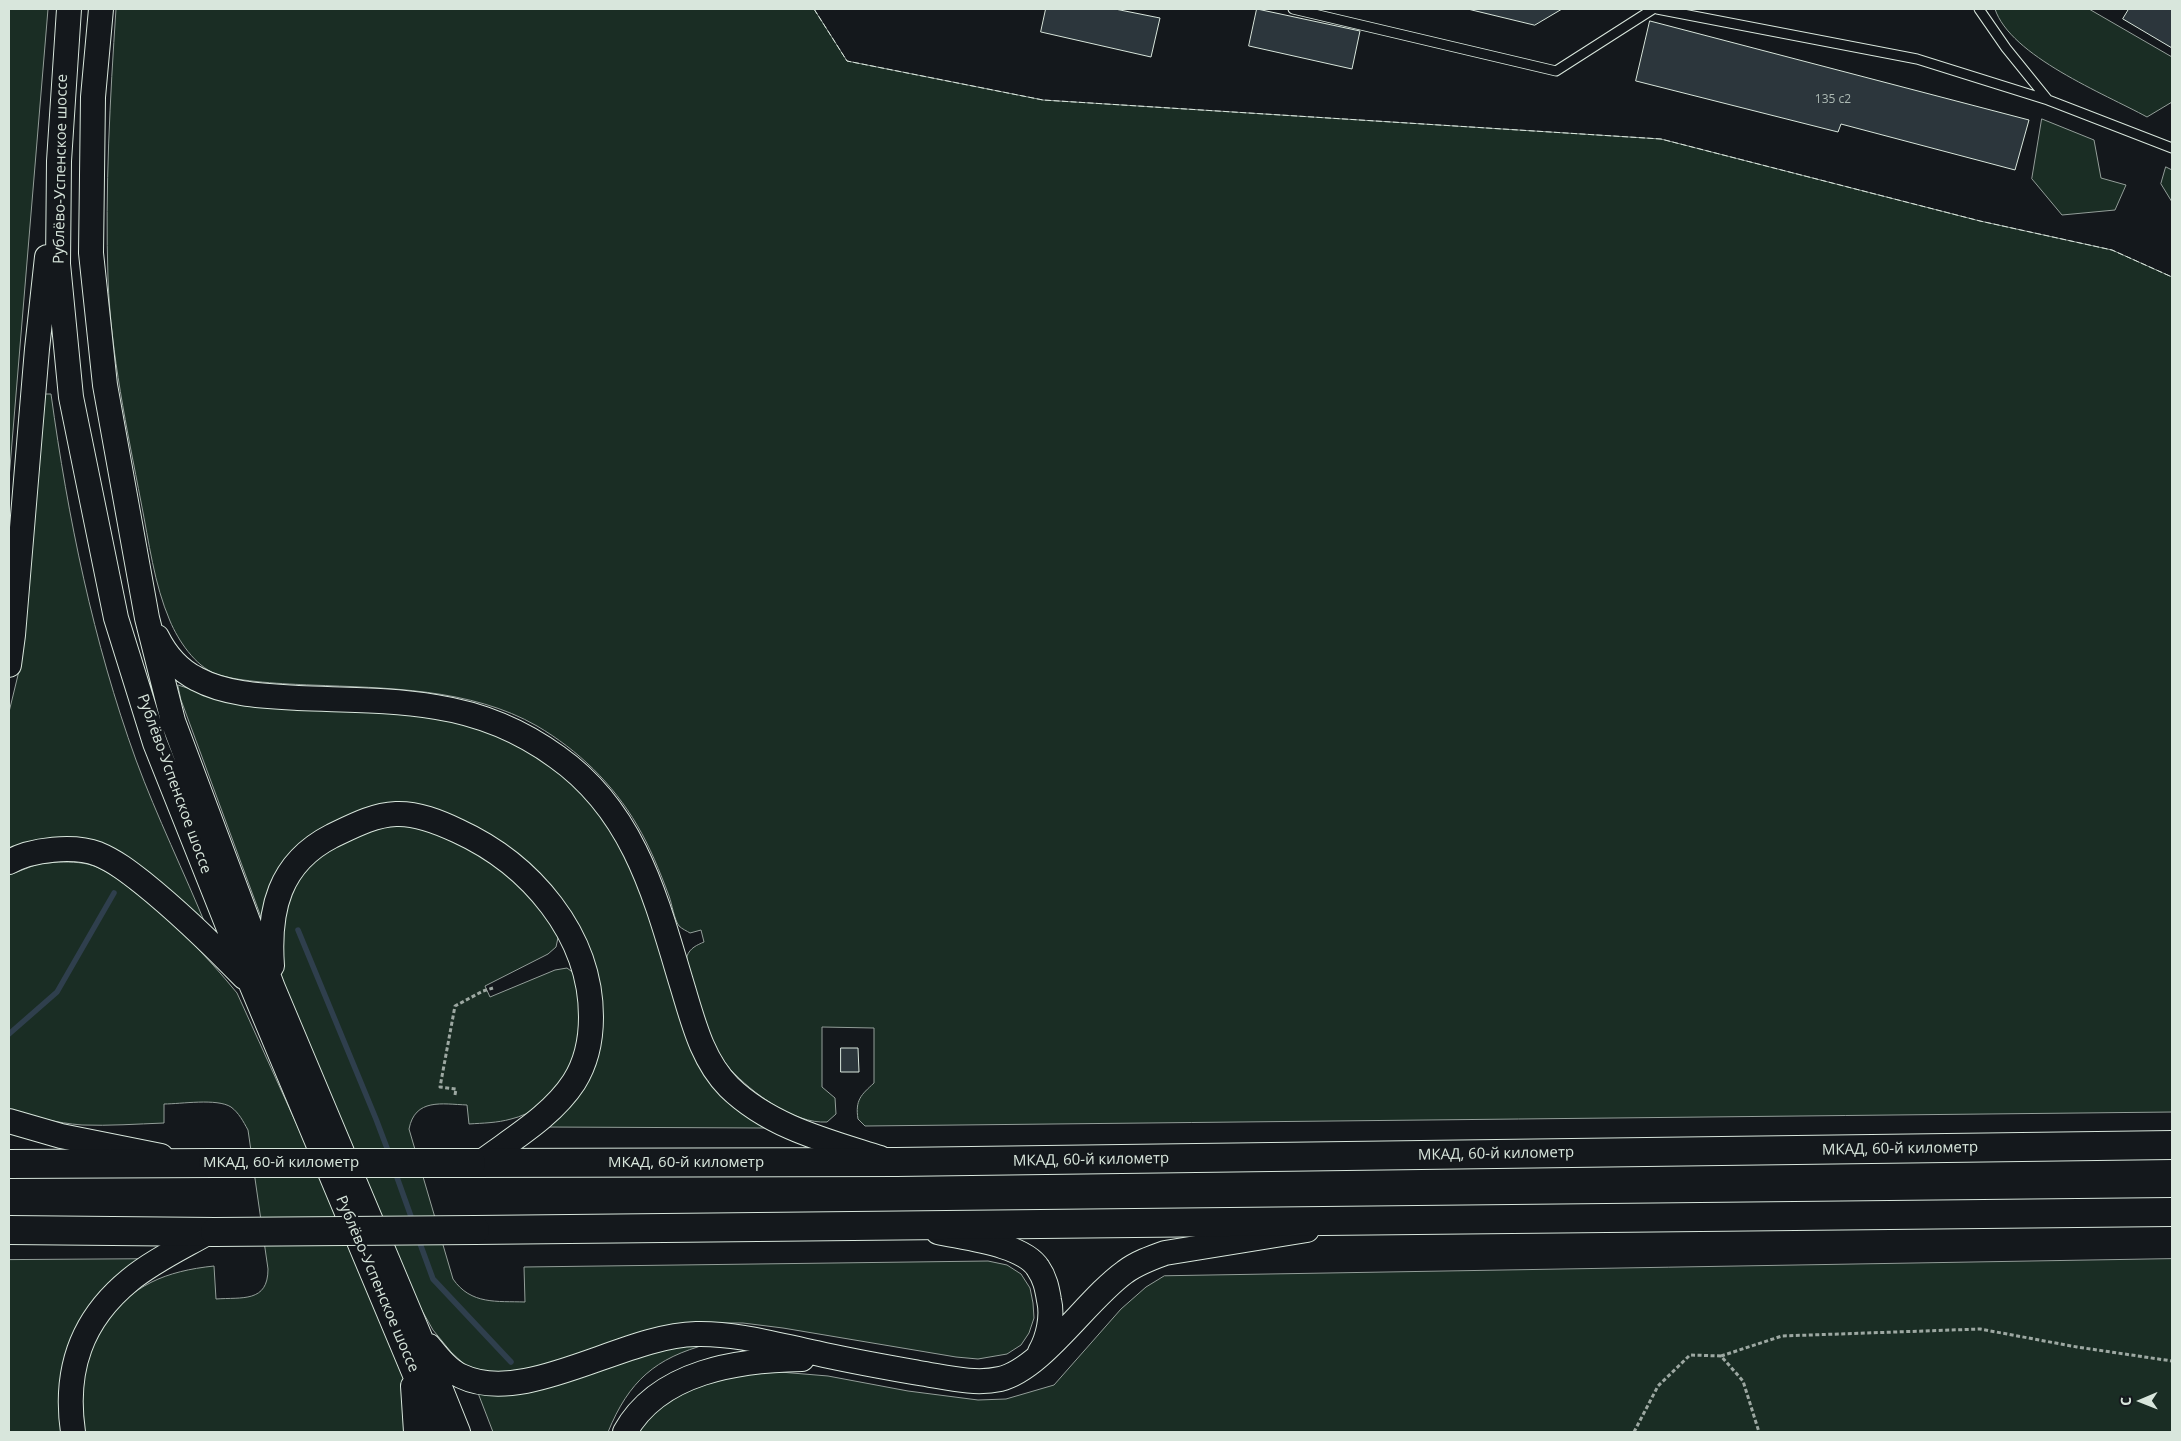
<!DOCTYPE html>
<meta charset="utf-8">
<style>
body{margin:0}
#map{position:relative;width:2181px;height:1441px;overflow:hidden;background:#14181c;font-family:"Open Sans",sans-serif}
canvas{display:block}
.frame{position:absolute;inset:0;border:10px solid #d8e6dc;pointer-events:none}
.north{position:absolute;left:2116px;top:1376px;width:50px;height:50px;-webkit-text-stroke:4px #14181c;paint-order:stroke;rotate:269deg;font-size:14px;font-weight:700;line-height:20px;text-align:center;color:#d8e6dc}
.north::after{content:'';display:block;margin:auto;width:18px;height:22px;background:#d8e6dc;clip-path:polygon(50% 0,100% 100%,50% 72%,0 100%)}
</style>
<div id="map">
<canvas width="2181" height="1441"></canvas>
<div class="frame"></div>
<div class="north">С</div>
</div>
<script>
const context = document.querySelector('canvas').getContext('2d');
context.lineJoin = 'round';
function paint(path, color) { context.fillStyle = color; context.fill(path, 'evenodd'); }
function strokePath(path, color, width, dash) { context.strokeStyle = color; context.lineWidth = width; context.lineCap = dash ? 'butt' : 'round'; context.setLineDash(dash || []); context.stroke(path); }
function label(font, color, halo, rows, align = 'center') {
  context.font = font + ' "Open Sans",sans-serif'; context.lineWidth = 4; context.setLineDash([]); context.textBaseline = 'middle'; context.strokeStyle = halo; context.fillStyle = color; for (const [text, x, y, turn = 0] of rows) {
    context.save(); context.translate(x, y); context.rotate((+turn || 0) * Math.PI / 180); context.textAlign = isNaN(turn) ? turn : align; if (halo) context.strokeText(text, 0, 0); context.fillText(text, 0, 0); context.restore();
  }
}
const green = new Path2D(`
 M9,9h39l-39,470z
 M116,9h698l33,52 196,39 618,39 319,82 132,29 60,27v835l-1307,14 -7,-7c-3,-19 3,-24 16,-36v-55l-52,-1v60l13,11 1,16 -9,8c-33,2 -75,-29 -97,-53 -20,-24 -29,-57 -38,-87 -2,-7 -6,-18 -5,-26 3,-8 10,-11 17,-14l-3,-12 -11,3c-3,-2 -8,-4 -11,-7 -5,-7 -7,-22 -10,-30 -9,-24 -19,-49 -32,-71 -24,-41 -59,-75 -100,-99 -66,-38 -151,-38 -226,-41 -24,-1 -73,-3 -95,-11 -21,-8 -38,-34 -46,-53 -16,-37 -21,-79 -29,-119 -14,-73 -30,-147 -33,-223 -3,-90 2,-180 8,-270z
 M1995,9h94l83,48v45l-25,15c-42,-23 -137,-61 -152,-108z
 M2042,119l52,21 7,38 25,7 -11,25 -53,5 -30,-36z
 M2166,167l6,3v32l-11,-18z
 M41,394h10c17,124 42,247 85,366 21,57 48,112 71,168l-84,-72 -114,-6v-138l9,-37 5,-43z
 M178,685l34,11 177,16 44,5 41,9 33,12 52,31 42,44 35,62 54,167 77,86 -223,-1 57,-128 -5,-30 -10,-27 -16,-28 -41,-48 -29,-24 -56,-29 -129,20 -20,14 -13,15 -11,22 -10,33 -80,-217z
 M387,824c7,0 16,-1 23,0 38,8 79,32 107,59 16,15 29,33 42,50l-3,14 -8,7 -63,32 5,11 65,-27 12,-2 8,6c2,17 7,37 5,53 -3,39 -29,83 -69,92 -14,4 -28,4 -42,5l-2,-19c-25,-1 -52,-7 -58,24l44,150c18,26 44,22 72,23l-1,-35 464,-6 19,4 14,9 9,14 3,15 1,15 -5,15 -8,12 -14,9 -29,5 -22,-2 -173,-29 -40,-5h-36l-170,47 -42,6 -30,-11 -14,-13 -18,-22 -22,-39 -129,-306c-1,-14 -4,-29 -3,-42 2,-32 15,-64 38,-87 12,-12 52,-27 70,-32z
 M59,862c13,0 26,0 38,5 13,6 25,15 36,24 39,29 73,64 104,102l149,328 17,44 3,67h-322c-3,-20 -4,-45 -1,-65 3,-15 11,-30 20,-42 28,-40 63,-54 111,-59l2,33c26,-2 52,4 52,-30l-20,-139c-5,-9 -9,-17 -17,-23 -14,-9 -50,-3 -67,-3v19c-27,1 -55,3 -82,2 -25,-2 -49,-8 -73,-15v-235l29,-11z
 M139,1259l-34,27 -42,146h-54v-172z
 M2172,1259v173h-1540l51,-44 43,-15 54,-1 48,4 80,15 70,9 28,-1 48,-14 67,-76 25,-22 18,-11z
 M708,1344c-53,14 -79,37 -100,88h-115l-15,-39 32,2 38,-8 84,-34z`);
paint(green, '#1a2d24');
strokePath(green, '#939e99', 1);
strokePath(new Path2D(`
 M298,930l78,189 14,37
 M9,1034l48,-42 57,-99
 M394,1169l19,53
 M418,1238l15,41 78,83`), '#2f3f4d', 5.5);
const building = new Path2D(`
 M1046,9h69l45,9 -9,39 -110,-25z
 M1257,9l103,22 -8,38 -103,-23z
 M1468,9h94l-27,16z
 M2129,9h43v39l-49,-29z
 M1650,21l379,99 -14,50 -174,-46 -3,8 -202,-51z
 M841,1048h17l1,24h-18z`);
paint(building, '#2c363c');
strokePath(building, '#d8e6dc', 1);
const lane = new Path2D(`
 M1293,9l263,62 97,-62
 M1657,9l260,50 131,41 124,48
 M1979,9l27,39 42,52`);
const secondary = new Path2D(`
 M69,9l-10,152 -1,103 13,133 45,221 39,125 96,241 188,448
 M101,9l-8,88 -2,156 14,132 42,233 26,103 100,267 146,347 39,97
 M157,637c9,18 22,33 40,42 30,16 68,17 101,19 45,2 92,1 138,9 45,7 84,23 121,50 78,55 99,142 125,228 11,36 20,75 47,102 41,40 98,54 151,71
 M9,665l4,-30 24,-286 10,-92
 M9,862c23,-13 65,-17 89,-8 17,7 31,18 45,29 36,29 69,61 101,94
 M272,966c-4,-56 7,-103 60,-130 21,-10 41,-21 64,-22 21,-1 43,8 62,17 72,33 133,103 133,186 0,22 -5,46 -17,65 -22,34 -62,57 -94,81
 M9,1121l52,15 100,20
 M938,1232c26,6 85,12 100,36 7,10 9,20 11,32 4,17 -1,38 -9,52
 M429,1346c9,11 19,24 32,30 64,31 163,-41 235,-42 41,-1 81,11 120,19 34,8 69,14 103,20 26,4 55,12 81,6 42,-10 87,-80 125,-107 12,-9 26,-14 40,-19l142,-23
 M413,1386l3,46
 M73,1432c-9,-62 8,-112 57,-152 23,-19 53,-33 79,-48
 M625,1432c34,-61 114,-72 177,-73`);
const highway = new Path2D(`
 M471,1163l425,-1 1276,-17
 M9,1164l204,-1
 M9,1230l206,2
 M475,1230l1697,-18`);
strokePath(lane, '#d8e6dc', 11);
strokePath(secondary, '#d8e6dc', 26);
strokePath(highway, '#d8e6dc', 30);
strokePath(new Path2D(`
 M455,1095l1,-6 -16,-2 15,-81 28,-15 10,-3
 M1721,1356l61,-20 198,-7 97,18 95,14
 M1634,1432l24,-46 32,-31 31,1 22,25 16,51`), '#9da8a2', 3, [4, 2.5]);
strokePath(lane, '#14181c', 9);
strokePath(secondary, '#14181c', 24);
strokePath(highway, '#14181c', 28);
const highwayBridge = new Path2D(`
 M213,1163h258
 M215,1232l260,-2`);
strokePath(highwayBridge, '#d8e6dc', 30, []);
strokePath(highwayBridge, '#14181c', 28);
strokePath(new Path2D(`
 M814,9l33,52 196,39 618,39 319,82 132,29 60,27`), '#d8e6dc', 1, [6, 2.5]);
label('12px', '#adbab4', null, [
 ["135 с2",1833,100]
]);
label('15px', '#d8e6dc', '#14181c', [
 ["Рублёво-Успенское шоссе",61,169,-89],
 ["Рублёво-Успенское шоссе",174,784,70],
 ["МКАД, 60-й километр",1900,1149,-1],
 ["МКАД, 60-й километр",1496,1154,-1],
 ["МКАД, 60-й километр",1091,1160,-1],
 ["МКАД, 60-й километр",281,1163],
 ["МКАД, 60-й километр",686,1163],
 ["Рублёво-Успенское шоссе",377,1284,67]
]);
</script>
